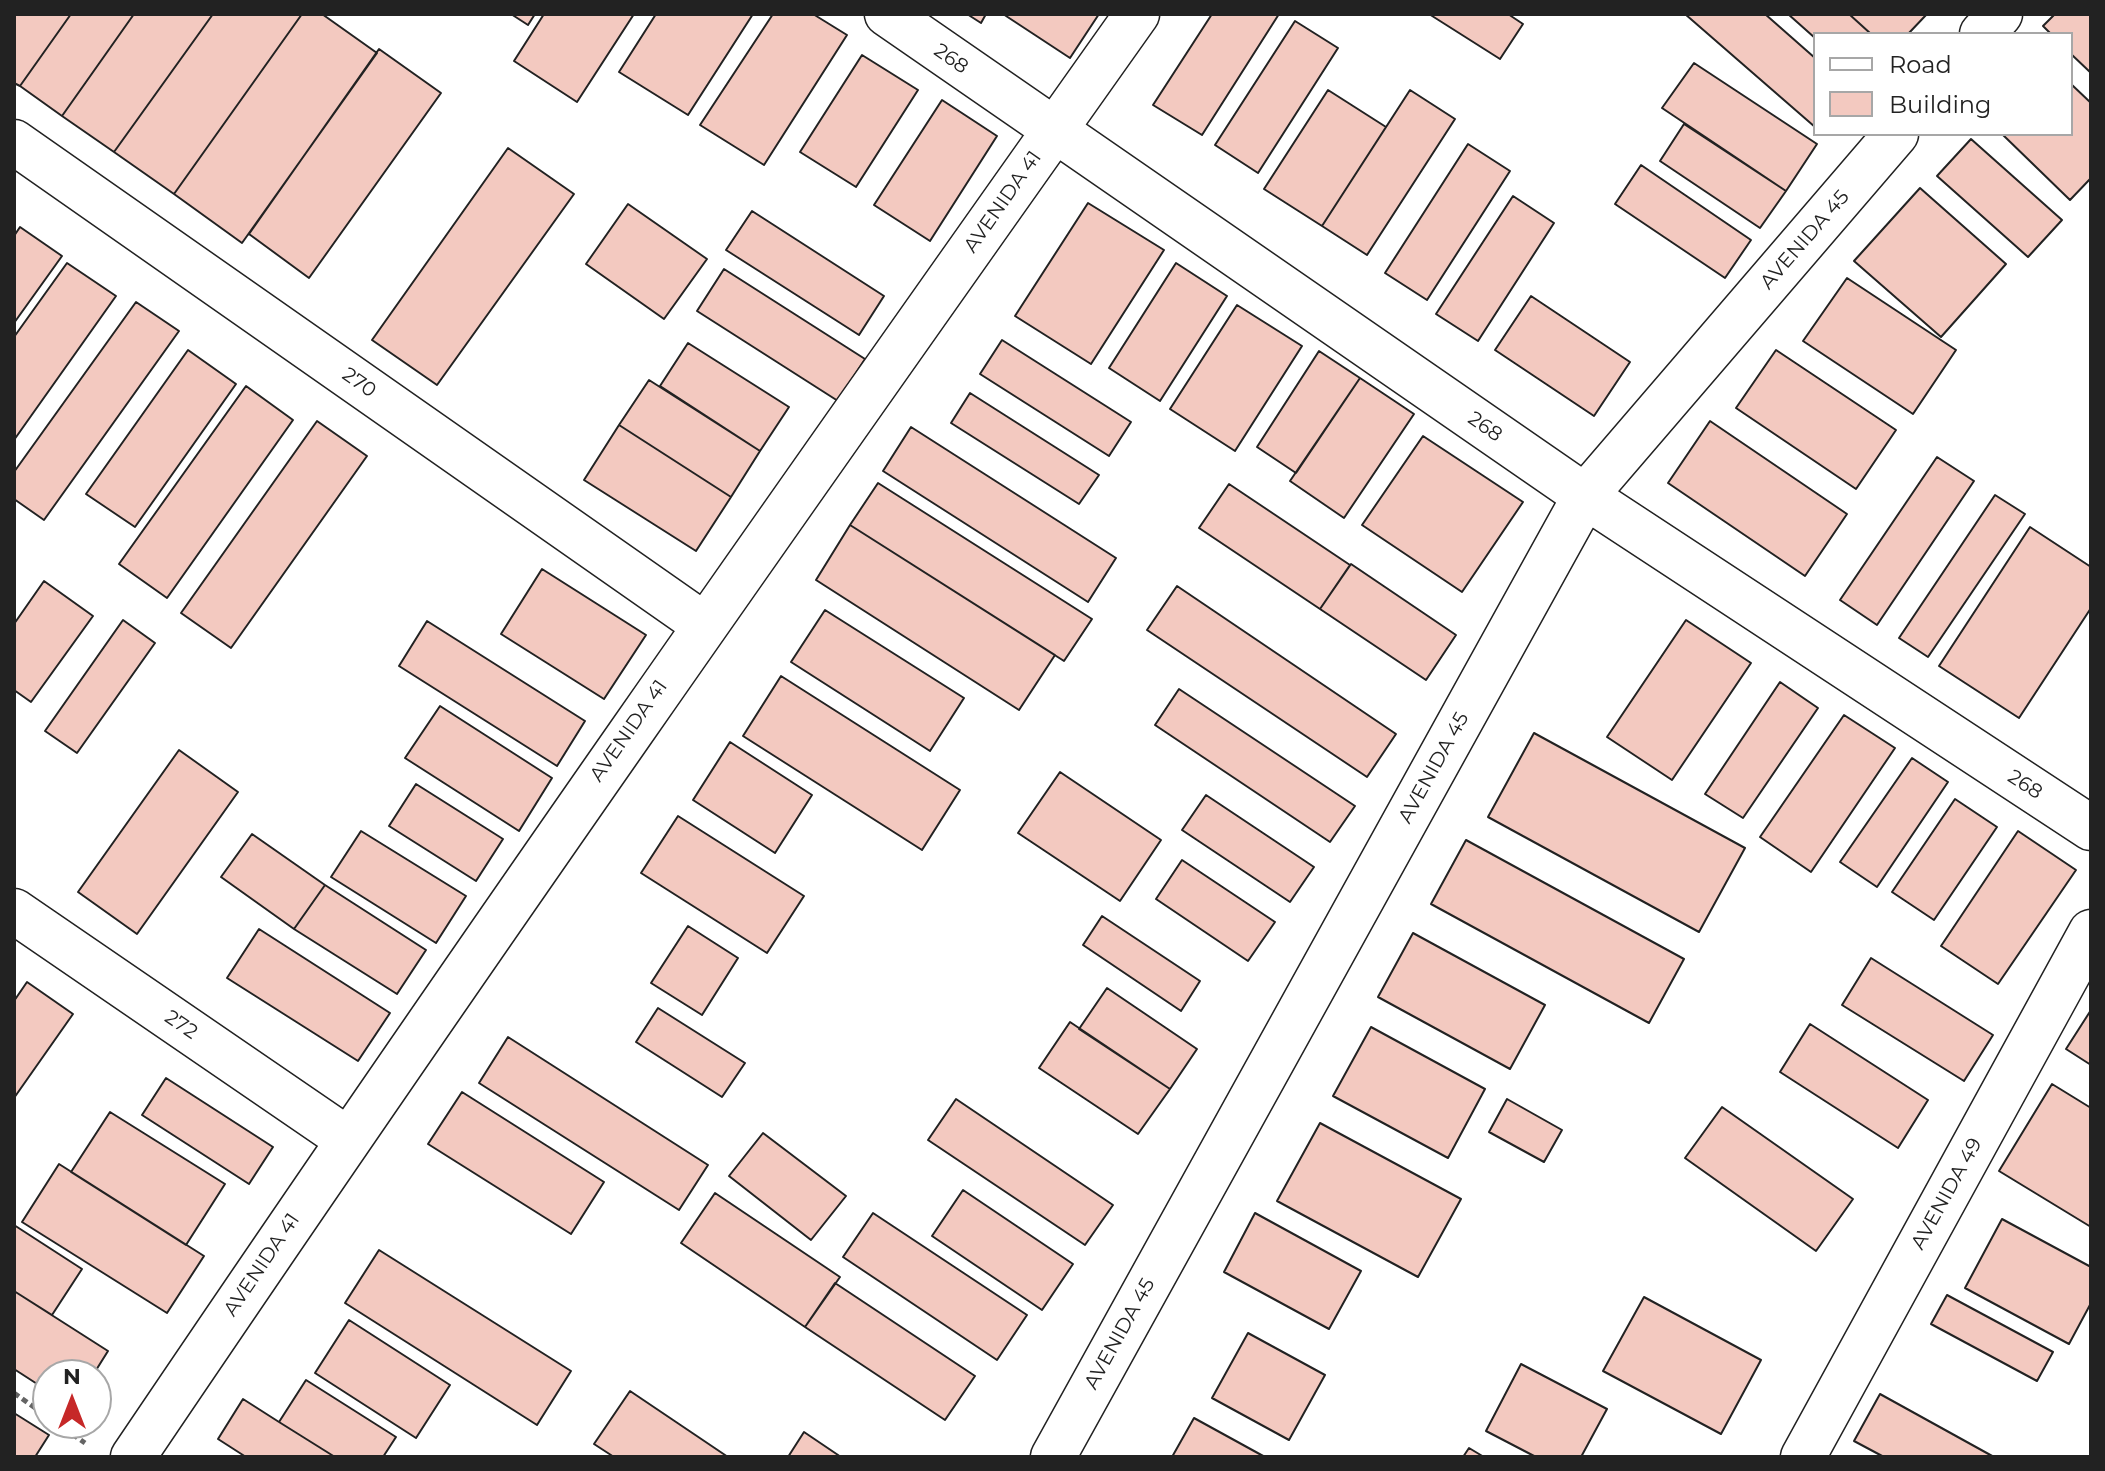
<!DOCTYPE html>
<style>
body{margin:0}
#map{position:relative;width:2105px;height:1471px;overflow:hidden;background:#fff;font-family:Montserrat,sans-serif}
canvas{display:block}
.frame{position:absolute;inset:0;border:16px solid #222;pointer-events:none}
.legend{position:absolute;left:1813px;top:32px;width:260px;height:104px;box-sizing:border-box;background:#fff;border:2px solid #a7a7a7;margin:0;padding:10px 14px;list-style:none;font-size:24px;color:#222}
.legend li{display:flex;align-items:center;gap:16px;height:40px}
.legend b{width:40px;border:2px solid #a7a7a7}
.north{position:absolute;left:32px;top:1359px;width:80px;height:80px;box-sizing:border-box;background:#fff;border:2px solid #a7a7a7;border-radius:50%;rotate:0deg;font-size:22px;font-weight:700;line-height:32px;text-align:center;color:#222}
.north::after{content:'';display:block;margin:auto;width:28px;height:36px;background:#c62828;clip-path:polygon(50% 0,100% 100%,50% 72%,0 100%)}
</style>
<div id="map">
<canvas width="2105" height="1471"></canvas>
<div class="frame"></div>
<ul class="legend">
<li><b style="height:10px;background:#fff"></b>Road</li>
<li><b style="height:22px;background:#f3c9c0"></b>Building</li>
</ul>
<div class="north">N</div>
</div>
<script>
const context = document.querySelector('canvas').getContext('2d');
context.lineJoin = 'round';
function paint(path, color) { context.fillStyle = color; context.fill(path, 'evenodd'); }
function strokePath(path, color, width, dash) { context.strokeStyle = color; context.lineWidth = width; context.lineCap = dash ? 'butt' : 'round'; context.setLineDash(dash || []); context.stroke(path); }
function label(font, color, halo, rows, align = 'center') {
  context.font = font + ' Montserrat,sans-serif'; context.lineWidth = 6; context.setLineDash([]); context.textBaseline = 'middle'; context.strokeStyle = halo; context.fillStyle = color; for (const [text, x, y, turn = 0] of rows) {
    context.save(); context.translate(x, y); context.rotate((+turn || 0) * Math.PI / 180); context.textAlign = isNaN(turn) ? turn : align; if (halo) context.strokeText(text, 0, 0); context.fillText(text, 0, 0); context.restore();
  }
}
const building = new Path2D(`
 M14,14h57l-51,72 -6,-3z
 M71,14h63l-72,102 -42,-30z
 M134,14h79l-99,138 -52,-36z
 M213,14h89l-128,180 -60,-42z
 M302,14h20l55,39 -135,190 -68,-49z
 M511,14h24l-7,11z
 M544,14h90l-57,88 -63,-41z
 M656,14h97l-65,101 -69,-43z
 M773,14h40l34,21 -83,130 -64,-40z
 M967,14h19l-5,9z
 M1003,14h96l-29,44z
 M1212,14h67l-77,121 -49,-30z
 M1429,14h79l15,10 -23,35z
 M1685,14h80l50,44v69z
 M1788,14h61l22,20h-56v4z
 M1849,14h78l-19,20h-37z
 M2055,14h36v59l-20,-19v-20h-20l-8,-8z
 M1295,21l43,27 -80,125 -43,-28z
 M379,49l62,44 -132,185 -60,-44z
 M862,55l56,35 -62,97 -56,-35z
 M1694,63l123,81 -31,47 -124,-83z
 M2071,84l20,19v75l-21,22 -68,-66h69z
 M1328,90l58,37 -64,99 -58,-37z
 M1410,90l45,29 -88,136 -45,-29z
 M942,100l55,36 -67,105 -56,-36z
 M1684,124l102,67 -26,37 -100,-67z
 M1971,139l91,81 -34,37 -91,-81z
 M1468,144l42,27 -83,129 -42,-27z
 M508,148l66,46 -137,191 -65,-45z
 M1641,165l110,75 -26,38 -110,-74z
 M1920,188l86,76 -65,73 -87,-76z
 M1513,196l41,27 -76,118 -42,-27z
 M1088,203l76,47 -73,114 -76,-48z
 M628,204l79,55 -43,60 -78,-55z
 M752,211l132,85 -25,39 -133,-85z
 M20,227l42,29 -48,67v-87z
 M67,263l49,33 -102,144v-103z
 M1176,263l51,33 -67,105 -51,-33z
 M724,269l141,90 -27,42 -141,-90z
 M1847,278l109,72 -43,64 -110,-73z
 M1531,296l99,66 -36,54 -99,-66z
 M136,302l43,29 -135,189 -30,-21v-27z
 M1237,305l65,41 -67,105 -65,-42z
 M1002,340l129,82 -22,34 -129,-82z
 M688,343l101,64 -29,44 -100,-65z
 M188,350l48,34 -101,143 -49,-33z
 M1776,350l120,80 -40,59 -120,-81z
 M1319,351l41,27 -64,95 -39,-26z
 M1360,378l54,36 -70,104 -54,-37z
 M649,380l111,71 -29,46 -112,-72z
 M246,386l47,34 -126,178 -48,-34z
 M970,393l129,82 -20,29 -128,-81z
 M317,421l50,35 -136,192 -50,-35z
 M1710,421l137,93 -42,62 -137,-93z
 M619,425l112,72 -35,54 -112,-71z
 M911,427l205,131 -28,44 -205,-131z
 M1423,436l100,66 -61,90 -100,-67z
 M1937,457l37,24 -97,144 -37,-25z
 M878,483l214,136 -28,42 -214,-136z
 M1229,484l121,81 -30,44 -121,-81z
 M1995,495l30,19 -97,143 -29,-19z
 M850,525l205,130 -36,55 -203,-130z
 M2030,527l61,40v41l-72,110 -80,-52z
 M1351,564l105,71 -30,45 -106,-71z
 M542,569l104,66 -42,64 -103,-65z
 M44,581l49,35 -62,86 -17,-12v-66z
 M1177,586l219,148 -29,43 -220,-147z
 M825,610l139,88 -34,53 -139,-89z
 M123,620l32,23 -78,110 -32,-22z
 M1686,620l65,43 -79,117 -65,-43z
 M427,621l158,100 -28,45 -158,-100z
 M781,676l179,114 -38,60 -179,-114z
 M1780,682l38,26 -75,110 -38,-24z
 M1179,689l176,117 -25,36 -175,-117z
 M440,706l112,72 -33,53 -114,-73z
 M1844,715l51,33 -84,124 -51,-35z
 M1534,733l211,115 -46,84 -211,-115z
 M730,742l82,53 -37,58 -82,-53z
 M179,750l59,42 -101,142 -59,-42z
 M1912,758l36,24 -71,105 -37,-25z
 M1060,772l101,68 -41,61 -102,-68z
 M416,784l87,55 -27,42 -87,-55z
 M1206,795l108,72 -24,35 -108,-72z
 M1955,799l42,28 -63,93 -42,-28z
 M678,816l126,80 -37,57 -126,-80z
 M361,831l105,65 -30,47 -105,-66z
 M2018,831l58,39 -78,114 -57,-38z
 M252,834l73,51 -31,44 -73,-52z
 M1466,840l218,119 -35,64 -218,-119z
 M1182,860l93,62 -27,39 -92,-62z
 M325,885l101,65 -29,44 -103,-65z
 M1102,916l98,65 -19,30 -98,-66z
 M688,926l50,32 -36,57 -51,-32z
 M259,929l131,84 -32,48 -131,-83z
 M1413,933l132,72 -35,64 -132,-72z
 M1871,958l122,77 -29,46 -122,-76z
 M27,982l46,32 -59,84v-97z
 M1107,988l90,61 -27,40 -91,-60z
 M658,1008l87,55 -23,34 -86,-55z
 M2091,1010v55l-25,-16z
 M1070,1022l100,67 -32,45 -99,-66z
 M1810,1024l118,76 -30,48 -118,-76z
 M1371,1027l114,62 -37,69 -115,-62z
 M508,1037l200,128 -29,45 -200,-127z
 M166,1078l107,69 -24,37 -107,-69z
 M2052,1084l39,24v119l-92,-56z
 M462,1092l142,90 -33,52 -143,-90z
 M956,1099l157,106 -28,40 -157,-105z
 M1507,1099l55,31 -18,32 -55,-30z
 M1722,1107l131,92 -37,52 -131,-93z
 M110,1112l115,72 -39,61 -115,-73z
 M1320,1123l141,76 -43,78 -141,-76z
 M763,1133l83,63 -35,44 -82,-64z
 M59,1164l145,92 -37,57 -145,-91z
 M963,1190l110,74 -31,46 -110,-74z
 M715,1193l125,84 -35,50 -124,-84z
 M873,1213l154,102 -30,45 -154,-103z
 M1255,1213l106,58 -32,58 -105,-57z
 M2002,1219l89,48v36l-22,41 -104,-56z
 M14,1225l68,44 -30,46 -38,-24z
 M379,1250l192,121 -34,54 -192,-122z
 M835,1283l140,93 -30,44 -140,-93z
 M14,1291l94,60 -15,24h-45v16l-34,-22z
 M1947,1295l106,57 -16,29 -106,-57z
 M1644,1297l117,63 -40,74 -118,-63z
 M349,1320l101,65 -34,53 -101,-65z
 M1248,1333l77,42 -36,65 -77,-42z
 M1521,1364l86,45 -26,48h-45l-50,-26z
 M306,1380l90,57 -13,20h-48l-56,-35z
 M630,1391l98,66h-114l-20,-13z
 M1880,1394l114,63h-110l-30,-16z
 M243,1399l36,23 56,35h-89l-28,-18z
 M14,1413l35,22 -14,22h-21z
 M1194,1418l71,39h-93z
 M804,1432l37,25h-53z
 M1469,1448l15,9h-21z`);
paint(building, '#f3c9c0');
strokePath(building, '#222', 2);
const minor = new Path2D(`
 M887,14l698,482 506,332
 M1982,34l18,-20
 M14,142l689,482
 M14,911l333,228
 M133,1457c328,-486 665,-965 1004,-1443
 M1053,1457l532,-961 311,-362
 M1803,1457l288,-525`);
strokePath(minor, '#222', 47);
strokePath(new Path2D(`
 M14,1393l34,24
 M56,1423l29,20`), '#646464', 5, [6, 4]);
strokePath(minor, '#fff', 44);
label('20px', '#222', '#fff', [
 ["268",951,59,35],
 ["AVENIDA 41",1003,202,-55],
 ["AVENIDA 45",1805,240,-49],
 ["270",359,383,35],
 ["268",1485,427,35],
 ["AVENIDA 41",629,731,-55],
 ["AVENIDA 45",1434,768,-61],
 ["268",2025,785,33],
 ["272",181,1025,34],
 ["AVENIDA 49",1947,1194,-61],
 ["AVENIDA 41",262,1265,-56],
 ["AVENIDA 45",1120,1334,-61]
]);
</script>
